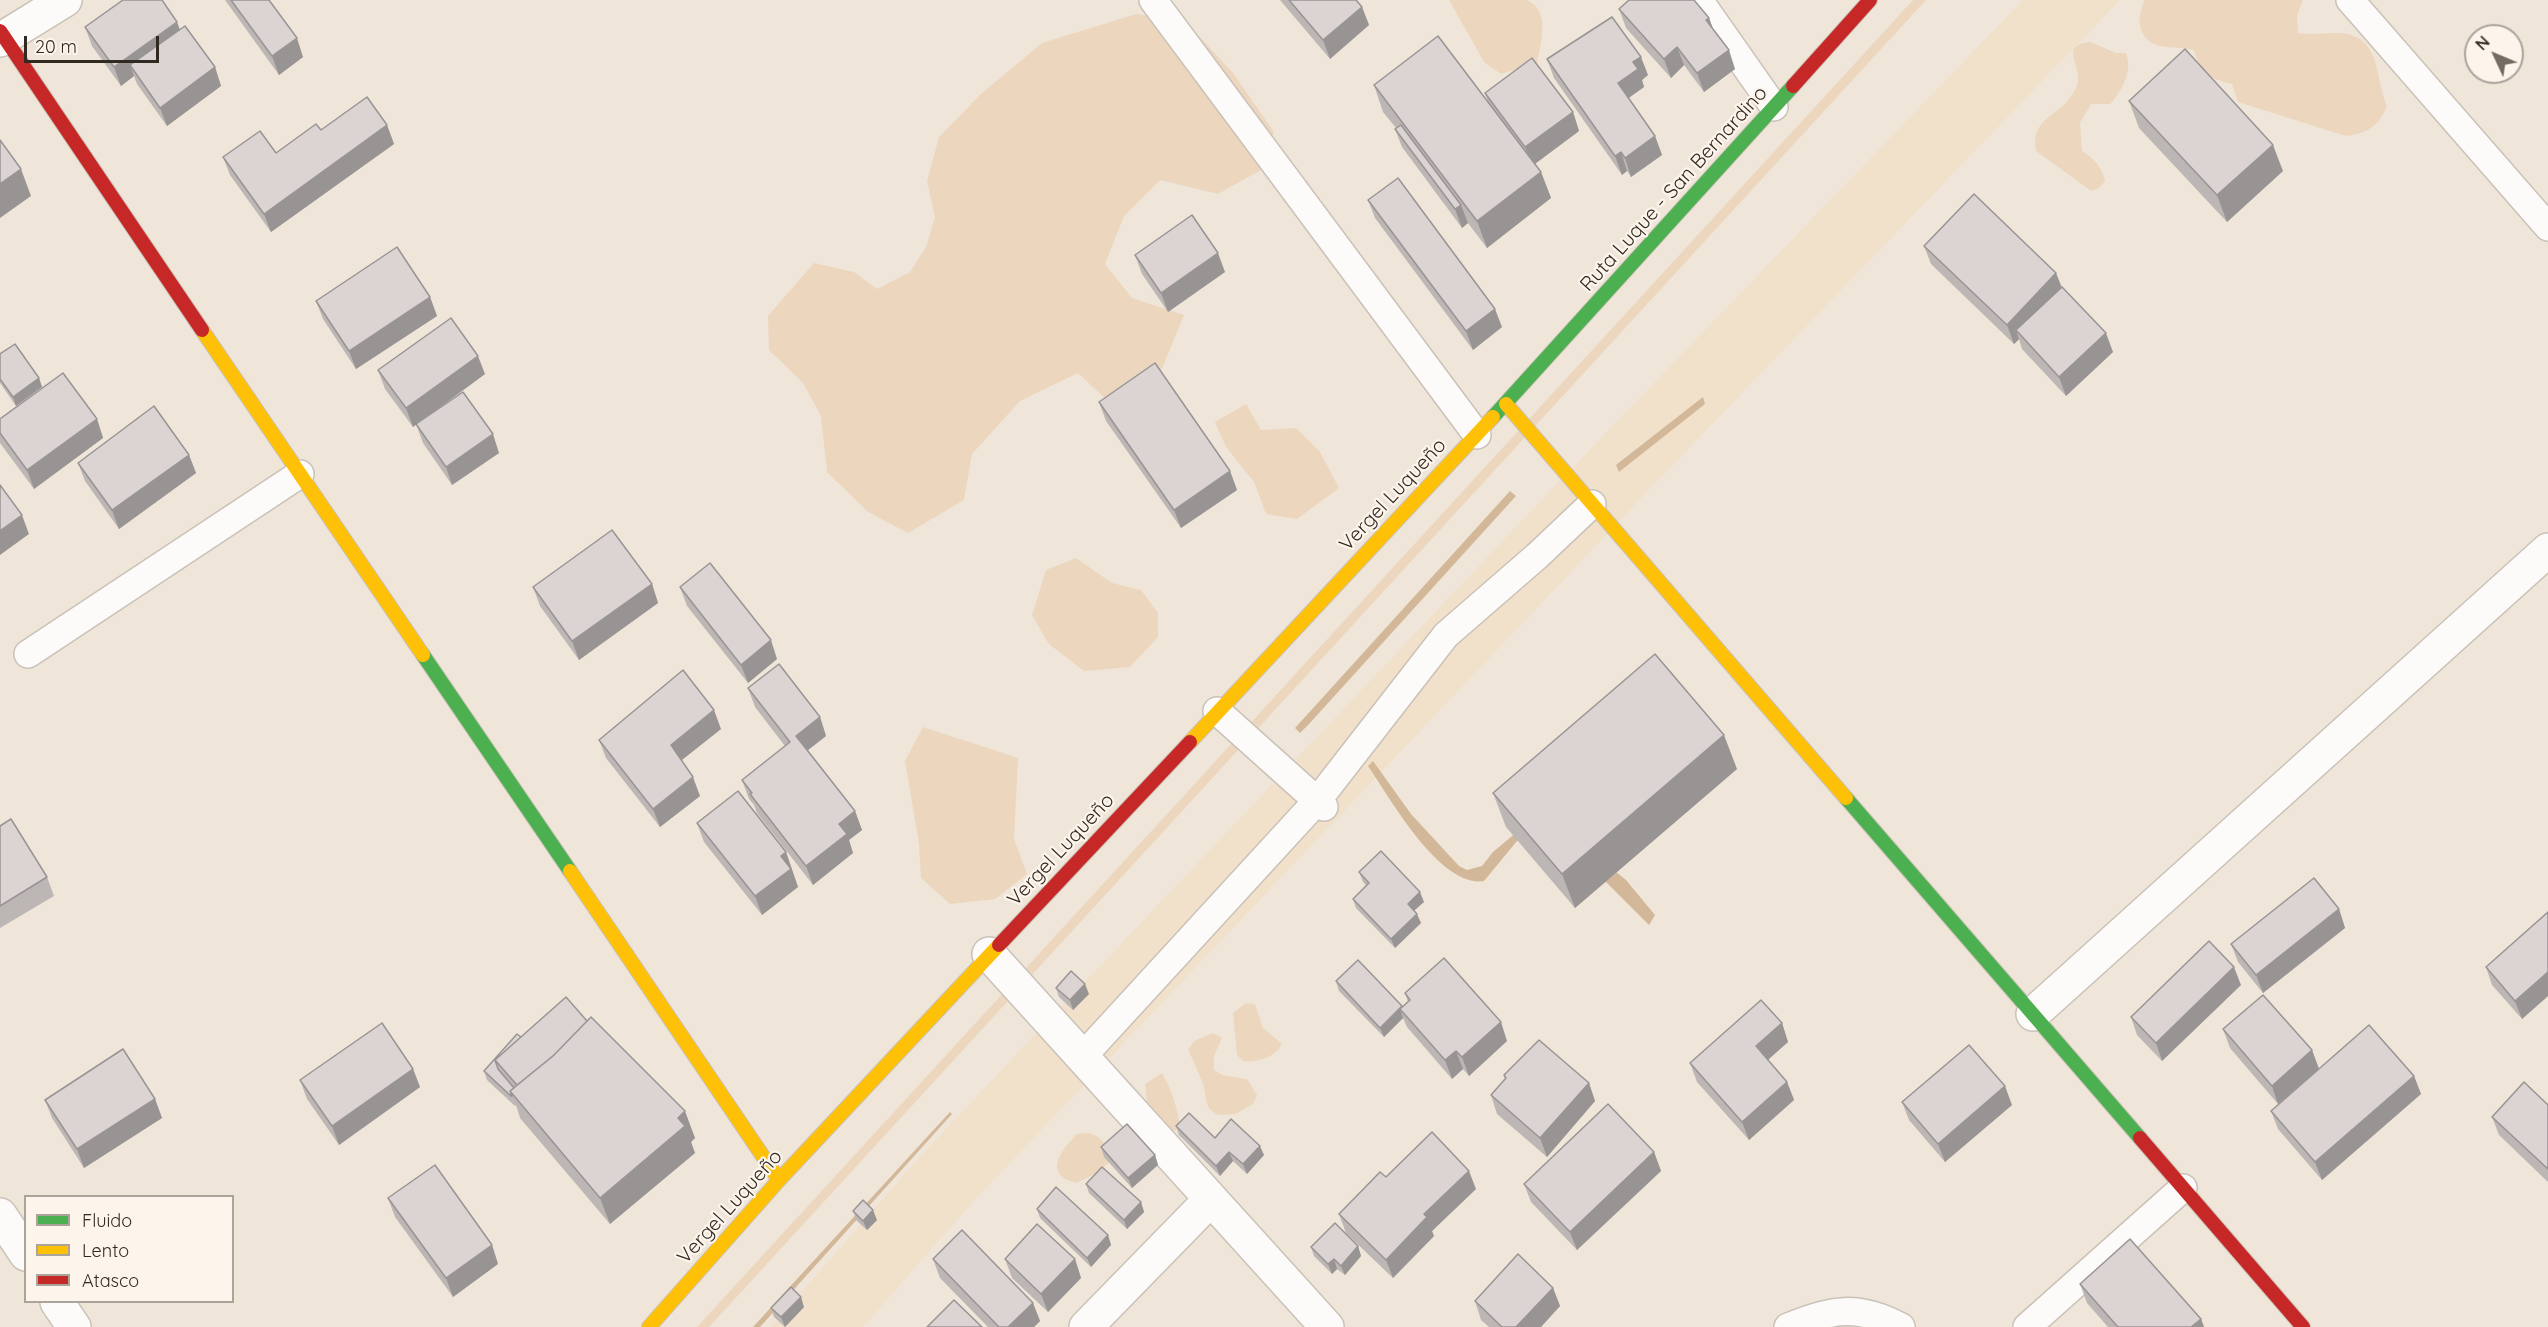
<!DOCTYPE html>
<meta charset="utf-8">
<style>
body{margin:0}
#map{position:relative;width:2548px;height:1327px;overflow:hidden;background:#efe5d9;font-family:Quicksand,sans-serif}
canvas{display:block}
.legend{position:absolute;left:24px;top:1195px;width:210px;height:108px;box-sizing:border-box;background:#fdf5ec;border:2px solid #aba49b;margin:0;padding:8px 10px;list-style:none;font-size:18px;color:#312a21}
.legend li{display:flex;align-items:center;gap:12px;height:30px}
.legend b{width:30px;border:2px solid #aba49b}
.north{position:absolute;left:2464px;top:24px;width:60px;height:60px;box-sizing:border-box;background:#fdf5ec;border:2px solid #aba49b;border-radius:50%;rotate:314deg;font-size:16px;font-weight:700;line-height:24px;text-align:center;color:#312a21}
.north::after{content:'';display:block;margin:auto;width:21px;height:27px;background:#746b61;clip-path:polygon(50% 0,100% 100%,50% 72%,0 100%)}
.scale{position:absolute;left:24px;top:36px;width:135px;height:27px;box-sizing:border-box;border:3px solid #312a21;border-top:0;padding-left:8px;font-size:18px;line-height:21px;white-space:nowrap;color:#312a21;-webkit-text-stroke:4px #fdf5ec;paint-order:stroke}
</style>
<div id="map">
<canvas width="2548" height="1327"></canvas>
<ul class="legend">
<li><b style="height:8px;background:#4caf50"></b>Fluido</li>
<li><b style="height:8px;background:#ffc107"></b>Lento</li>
<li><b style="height:8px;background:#c62828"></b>Atasco</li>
</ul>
<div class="north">N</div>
<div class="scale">20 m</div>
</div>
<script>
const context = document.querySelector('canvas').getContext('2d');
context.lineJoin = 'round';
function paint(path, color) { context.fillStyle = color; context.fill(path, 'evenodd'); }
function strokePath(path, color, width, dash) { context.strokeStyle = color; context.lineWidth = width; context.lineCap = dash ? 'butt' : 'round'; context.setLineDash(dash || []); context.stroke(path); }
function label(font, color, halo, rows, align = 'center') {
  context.font = font + ' Quicksand,sans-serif'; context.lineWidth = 4.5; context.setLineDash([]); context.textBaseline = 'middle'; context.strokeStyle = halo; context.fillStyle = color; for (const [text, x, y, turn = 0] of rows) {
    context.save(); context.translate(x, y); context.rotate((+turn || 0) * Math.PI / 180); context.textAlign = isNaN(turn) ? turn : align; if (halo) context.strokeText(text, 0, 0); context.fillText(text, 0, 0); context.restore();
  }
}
paint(new Path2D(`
 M2023,0h97l-455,473 -695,732 -107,122h-92l153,-175 626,-661z`), '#f1e0ca');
paint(new Path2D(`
 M1449,0h78c24,11 14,43 10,63l-36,11 -17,-12z
 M1913,0h13l-1217,1327h-12z
 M2145,0h158l-6,15 1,18c15,2 23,0 37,0 47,0 39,42 52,73 -9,21 -19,27 -41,30l-108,-34 -6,-18c-24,-6 -31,-10 -38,-34 -9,-2 -33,-3 -38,-5 -20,-9 -19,-29 -11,-45z
 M1136,14l49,7 48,52 41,59 -13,38 -43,24 -58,-14 -36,36 -19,48 27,34 52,17 -23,56 -51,32 -32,-30 -58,28 -48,53 -8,46 -56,33 -40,-21 -41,-40 -6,-56 -18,-33 -34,-33 -1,-34 46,-53 40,9 23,17 33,-17 16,-25 9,-30 -8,-36 12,-44 42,-43 61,-51z
 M2090,42l26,11h10c7,18 -4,38 -16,51h-19l-11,19 2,28c12,7 20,16 23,30l-6,7 -8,3 -55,-40c-6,-34 24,-35 36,-56 3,-4 7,-13 6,-18 0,-16 -17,-32 12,-35z
 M1246,404l15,26 35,-2 24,24 19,36 -42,31 -31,-5 -12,-32 -28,-35 -11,-25z
 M1076,558l36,25 29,7 17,23v24l-28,30 -46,4 -35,-27 -17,-29 14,-45z
 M923,727l95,31 -4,81 13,35 -32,25 -45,5 -29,-26 -2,-34 -14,-83z
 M1246,1003l9,1 8,24 19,16c-6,13 -25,19 -39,17l-6,-6 -4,-42z
 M1213,1033l9,5 -8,18v14l8,5 25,4 10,16 -4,9 -18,10 -15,1c-17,-5 -13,-18 -17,-31 -4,-11 -11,-26 -15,-34l6,-9z
 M1162,1073c9,14 16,37 18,54l-7,5 -18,-5 -11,-14 3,-9 -2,-20z
 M1088,1133l9,3 14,14v11l-16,13 -19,9c-34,-9 -15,-33 1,-49z`), '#ecd7be');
paint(new Path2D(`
 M1703,397l2,7 -86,68 -3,-7z
 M1510,491l6,5 -207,228 -9,9 -5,-5z
 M1373,761l38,53 48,52 8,4 15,-4 11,-14 31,-26 71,29 31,25 29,35 -6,10 -50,-50 -63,-39 -19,5 -33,40c-44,7 -94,-83 -116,-115z
 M950,1112l2,2 -192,213h-7z`), '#d2b898');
const lane = new Path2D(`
 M1153,0l324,435
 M1699,0l75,107
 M2350,0l198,227
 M28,654l272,-180
 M1217,711l107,96
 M1083,1056l234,-255 129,-166 91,-79 55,-52
 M1788,1327c43,-18 70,-23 113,0
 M2027,1327l156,-139`);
const street = new Path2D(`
 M0,40l65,-40
 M989,954l222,245 -125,128
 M2033,1014l515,-464
 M1211,1199l116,128
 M0,1215l26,39
 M57,1302l17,25`);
const fast = new Path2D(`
 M1493,417l300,-331
 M423,655l147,216
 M1846,798l294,340`);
const slow = new Path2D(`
 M202,330l221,325
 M1506,404l340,394
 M1190,742l303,-325
 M570,871l209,309
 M649,1327l130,-147 220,-235`);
const jam = new Path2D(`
 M0,31l202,299
 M1793,86l77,-86
 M999,945l191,-203
 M2140,1138l163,189`);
strokePath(lane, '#cac2b8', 30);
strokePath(street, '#cac2b8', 36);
strokePath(fast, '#cac2b8', 16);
strokePath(slow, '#cac2b8', 16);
strokePath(jam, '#cac2b8', 16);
strokePath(lane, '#fdfbf9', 27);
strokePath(street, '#fdfbf9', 33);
strokePath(fast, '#4caf50', 14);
strokePath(slow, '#ffc107', 14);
strokePath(jam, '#c62828', 14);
paint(new Path2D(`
 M225,0h44l34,57 -24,18z
 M1280,0h76l6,7 7,18 -39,34z
 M1619,9l90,9 4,11 22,40 -31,23 -20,-27 -13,13 -45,-50z
 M85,27l95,2 35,38 6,19 -54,40 -30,-42 -3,-8 -13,10 -29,-40z
 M1547,59l101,16 -6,5 2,7 -15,11 26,38 7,19 -31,22 -4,-6 -5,4 -68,-97z
 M1374,85l114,17 -3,-9 88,19 6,19 -44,33 6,8 10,26 -64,50 -19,-25 -6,5 -60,-81 -7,-18 1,-1 -13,-16z
 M2129,101l154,70 -56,51 -88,-94z
 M387,125l7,19 -123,88 -41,-57 -7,-18 53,-4 45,-23z
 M1368,200l134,127 -29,23 -98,-132z
 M1924,246l132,27 6,14 51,65 -47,44 -44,-47 -3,-10 -5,5 -83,-80z
 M1135,255l90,17 -57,40 -26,-38z
 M430,297l7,19 -81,53 -33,-50 -7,-18z
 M0,354l39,24 3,9 -26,19 -16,-23z
 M378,370l107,4 -58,43 72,36 -47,32 -29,-42 -7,-19 -3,3 -28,-38z
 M1099,402l131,69 7,19 -56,38 -75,-107z
 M0,419h97l6,19 -69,51 -34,-46z
 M189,455l7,18 -77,56 -34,-48 -7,-18z
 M652,584l6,19 -79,57 -39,-54 -7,-19z
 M680,587l97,72 -29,24 -61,-77z
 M748,688l72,29 6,19 -18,14 47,61 7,19 -13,10 4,13 -40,32 -56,-72 -3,-8 -5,-6 -7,-19 43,-34 -30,-39z
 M721,729l-40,31 19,36 -40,31 -54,-69 -7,-18z
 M1737,769l-162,139 -69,-81 -13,-34z
 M697,823l89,29 12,35 -36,28 -58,-73z
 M0,826l47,51 7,19 -54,32z
 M1359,872l65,30 -10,9 7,12 -26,25 -39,-40 -3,-9 13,-14 -3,-3z
 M2339,909l6,19 -82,65 -25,-31 -7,-18z
 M2548,912v84l-26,23 -30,-34 -6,-18z
 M1336,981l66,26 6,-5 -3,-9 102,48 -38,35 -6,-7 -11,10 -45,-52 -4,-9 -19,19 -45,-46z
 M2241,985l-79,76 -25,-26 -6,-18z
 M1056,988l33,6 -16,16 -14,-13z
 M587,1021l108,117 -4,4 4,11 -85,71 -90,-106 -4,-13 -1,1 -28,-26 -3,-9 37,-34z
 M1782,1023l6,19 -20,18 19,22 7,18 -45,40 -52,-58 -7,-19z
 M2223,1029l89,21 7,19 -41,35 -48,-56z
 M413,1069l7,18 -81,58 -32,-46 -7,-19z
 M1504,1075l85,8 6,18 -48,56 -50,-43 -6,-19 14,-16z
 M2414,1076l7,18 -99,86 -44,-51 -7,-18z
 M155,1099l7,19 -78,50 -32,-50 -7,-18z
 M1902,1102l110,3 -67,57 -36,-42z
 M2548,1105v77l-49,-47 -7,-18z
 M1176,1126l39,12 49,17 -17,19 -14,-13 -13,15 -41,-41z
 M1101,1147l54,8 3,10 -26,23 -28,-31z
 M1654,1152l7,19 -84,79 -46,-48 -7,-18z
 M1386,1177l90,12 -44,42 2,5 -41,42 -47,-45 -7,-19z
 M1086,1184l55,18 3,10 -17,17 -38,-36z
 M388,1198l104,47 6,19 -45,33 -58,-80z
 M1037,1209l71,26 3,10 -20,22 -51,-49z
 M853,1211l24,9 -10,10 -10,-9z
 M1358,1246l3,10 -16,19 -8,-6 -5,5 -18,-18 -3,-9z
 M933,1259l100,44 7,18 -6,6h-46l-48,-49z
 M1005,1259h70l6,19 -33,34 -36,-34z
 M2080,1284l121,35 3,8h-96l-21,-24z
 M1553,1288l7,18 -19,21h-52l-8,-7 -6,-19z
 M804,1307l-19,20 -11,-10 -3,-9z`), '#bcb6b5');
paint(new Path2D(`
 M1362,7l7,18 -39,34 -7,-19z
 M1709,18l7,19 -10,-17z
 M177,22l7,18 -54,25 4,11 -13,10 -7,-19z
 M297,38l6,19 -24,18 -7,-19z
 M1677,47l7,18 -13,13 -7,-19z
 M1729,50l6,19 -31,23 -7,-19z
 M1641,57l7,18 -6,5 2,7 -20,14 -6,-18 15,-21z
 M215,67l6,19 -54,40 -7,-18z
 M1573,112l6,19 -47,35 -7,-19z
 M387,125l7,19 -123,88 -7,-18z
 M1655,136l7,19 -31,22 -6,-19z
 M2273,145l10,26 -56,51 -10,-27z
 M1621,152l6,19 -5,4 -7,-19z
 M21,169l10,27 -31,22v-34z
 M1541,172l10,26 -64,50 -10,-27z
 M1461,205l7,18 -6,5 -7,-19z
 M1218,253l7,19 -57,40 -7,-19z
 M2056,273l7,19 -47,38 3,9 -5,5 -7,-19z
 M430,297l7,19 -81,53 -7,-18z
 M1495,309l7,18 -29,23 -7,-19z
 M2106,333l7,19 -47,44 -7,-19z
 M478,356l7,18 -72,53 -7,-19z
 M39,378l3,9 -26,19 -3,-9z
 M97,419l6,19 -69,51 -7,-19z
 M493,434l6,19 -47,32 -6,-18z
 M189,455l7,18 -77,56 -7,-19z
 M1230,471l7,19 -56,38 -7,-18z
 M22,515l7,19 -29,21v-24z
 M652,584l6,19 -79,57 -7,-19z
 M771,640l6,19 -29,24 -7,-18z
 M714,710l7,19 -44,35 -6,-19z
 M820,717l6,19 -23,18 -7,-18z
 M1724,735l13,34 -162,139 -13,-34z
 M693,777l7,19 -40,31 -7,-18z
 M855,811l7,19 -13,10 4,13 -40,32 -7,-19 33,-42z
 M786,852l12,35 -36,28 -7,-19 26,-40z
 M1420,892l4,10 -13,11 -3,-9z
 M2339,909l6,19 -82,65 -7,-18z
 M1417,914l4,9 -26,25 -4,-9z
 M2234,967l7,18 -79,76 -6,-18z
 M2548,972v24l-26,23 -7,-18z
 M1085,984l4,10 -16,16 -3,-10z
 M1400,1009l3,9 -19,19 -4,-9z
 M1501,1022l6,19 -38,35 -7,-19z
 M1782,1023l6,19 -25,22 -7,-18z
 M2312,1050l7,19 -41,35 -6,-18z
 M1456,1051l7,18 -11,10 -7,-19z
 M413,1069l7,18 -81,58 -7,-19z
 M2414,1076l7,18 -99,86 -7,-18z
 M1787,1082l7,18 -45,40 -7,-18z
 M1589,1083l6,18 -48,56 -7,-19z
 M2005,1086l7,19 -67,57 -7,-18z
 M155,1099l7,19 -78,50 -7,-19z
 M685,1111l10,27 -4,4 4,11 -85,71 -10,-26z
 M1260,1146l4,9 -17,19 -4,-10z
 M1229,1152l4,9 -13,15 -4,-10z
 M1654,1152l7,19 -84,79 -7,-18z
 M1155,1155l3,10 -26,23 -4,-10z
 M1469,1171l7,18 -44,42 2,5 -41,42 -7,-18 38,-46z
 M1141,1202l3,10 -17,17 -3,-9z
 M873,1210l4,10 -10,10 -4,-9z
 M1108,1235l3,10 -20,22 -4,-9z
 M492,1245l6,19 -45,33 -7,-19z
 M1358,1246l3,10 -16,19 -4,-9z
 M1075,1259l6,19 -33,34 -7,-18z
 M1334,1259l3,10 -5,5 -4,-10z
 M1553,1288l7,18 -19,21h-25z
 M801,1297l3,10 -19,20 -4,-10z
 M1033,1303l7,18 -6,6h-26z
 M2201,1319l3,8h-13z`), '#999494');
const building = new Path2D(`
 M123,0h39l15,22 -63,45 -29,-40z
 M231,0h38l28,38 -25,18z
 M1289,0h67l6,7 -39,33z
 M1629,0h65l15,18 -3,2 23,30 -32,23 -20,-26 -13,12 -45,-50z
 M1612,17l29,40 -8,5 5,7 -20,14 37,53 -30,22 -4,-6 -6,4 -68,-97z
 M185,26l30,41 -55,41 -30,-43z
 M1438,36l103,136 -64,49 -103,-136z
 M2185,49l88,96 -56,50 -88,-94z
 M1532,58l41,54 -48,35 -40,-54z
 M367,97l20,28 -123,89 -41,-57 37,-26 16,22 40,-29 5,6z
 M1401,125l60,80 -6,4 -60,-80z
 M0,140l21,29 -21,15z
 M1398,178l97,131 -29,22 -98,-131z
 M1974,194l82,79 -49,52 -83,-79z
 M1192,215l26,38 -57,40 -26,-38z
 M397,247l33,50 -81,54 -33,-50z
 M2062,287l44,46 -47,44 -43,-47z
 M451,318l27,38 -72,52 -28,-38z
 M15,344l24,34 -26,19 -13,-18v-25z
 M1155,363l75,108 -56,39 -75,-108z
 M63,373l34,46 -70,51 -27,-37v-14z
 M463,392l30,42 -47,33 -30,-43z
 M154,406l35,49 -77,55 -34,-47z
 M0,485l22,30 -22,16z
 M612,530l40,54 -80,57 -39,-54z
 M710,563l61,77 -30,25 -61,-78z
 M1655,654l69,81 -162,139 -69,-81z
 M779,664l41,53 -24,19 59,75 -16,13 8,10 -41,32 -56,-72 2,-1 -10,-13 48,-38 -42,-54z
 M683,670l31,40 -43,35 22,32 -40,32 -54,-69z
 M738,791l48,61 -5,4 10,13 -36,27 -58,-73z
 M11,819l36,58 -47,29v-80z
 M1381,851l39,41 -12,12 9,10 -26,25 -38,-40 16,-16 -10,-11z
 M2314,878l25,31 -83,66 -25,-31z
 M2548,912v60l-33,29 -29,-34z
 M2209,941l25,26 -78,76 -25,-26z
 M1444,958l57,64 -39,35 -6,-6 -11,9 -45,-51 10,-9 -5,-7z
 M1358,960l44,46 -22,22 -44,-47z
 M1071,971l14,13 -15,16 -14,-12z
 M2263,995l49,55 -40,36 -49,-57z
 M566,997l21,24 -33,34 -37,30 -22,-25z
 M1761,1000l21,23 -26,23 31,36 -45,40 -52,-59z
 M591,1017l94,94 -7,7 7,8 -85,72 -90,-107 43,-35z
 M382,1023l31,46 -81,57 -32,-46z
 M2369,1025l45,51 -99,86 -44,-51z
 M517,1034l4,3 -26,23 3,9 16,19 -4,3 2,5h-1l-27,-25z
 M1539,1040l50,43 -49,55 -49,-43 15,-17 -2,-3z
 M1969,1045l36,41 -67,58 -36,-42z
 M123,1049l32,50 -78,50 -32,-49z
 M2524,1082l24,23v64l-56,-52z
 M1608,1104l46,48 -84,80 -46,-48z
 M1189,1113l26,25 16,-19 29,27 -17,18 -14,-12 -13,14 -40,-40z
 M1127,1124l28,31 -27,23 -27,-31z
 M1432,1132l37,39 -45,43 3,3 -41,43 -47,-46 41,-42 6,5z
 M435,1165l57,80 -46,33 -58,-80z
 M1102,1167l39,35 -17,18 -38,-36z
 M1056,1187l52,48 -21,23 -50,-49z
 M863,1200l10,10 -10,11 -10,-10z
 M1335,1223l23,23 -17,20 -7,-7 -6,5 -17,-17z
 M1037,1224l38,35 -34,35 -36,-35z
 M962,1230l71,73 -25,24h-9l-66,-68z
 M2130,1239l71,80 -10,8h-73l-38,-43z
 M1518,1254l35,34 -37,39h-14l-27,-26z
 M791,1287l10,10 -20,20 -10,-9z
 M954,1300l28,27h-55z`);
paint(building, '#dbd4d3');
strokePath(building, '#999494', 1.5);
label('20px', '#312a21', '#fdf5ec', [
 ["Ruta Luque - San Bernardino",1674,189,-48],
 ["Vergel Luqueño",1393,495,-47],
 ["Vergel Luqueño",1061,850,-47],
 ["Vergel Luqueño",730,1207,-48]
]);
</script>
